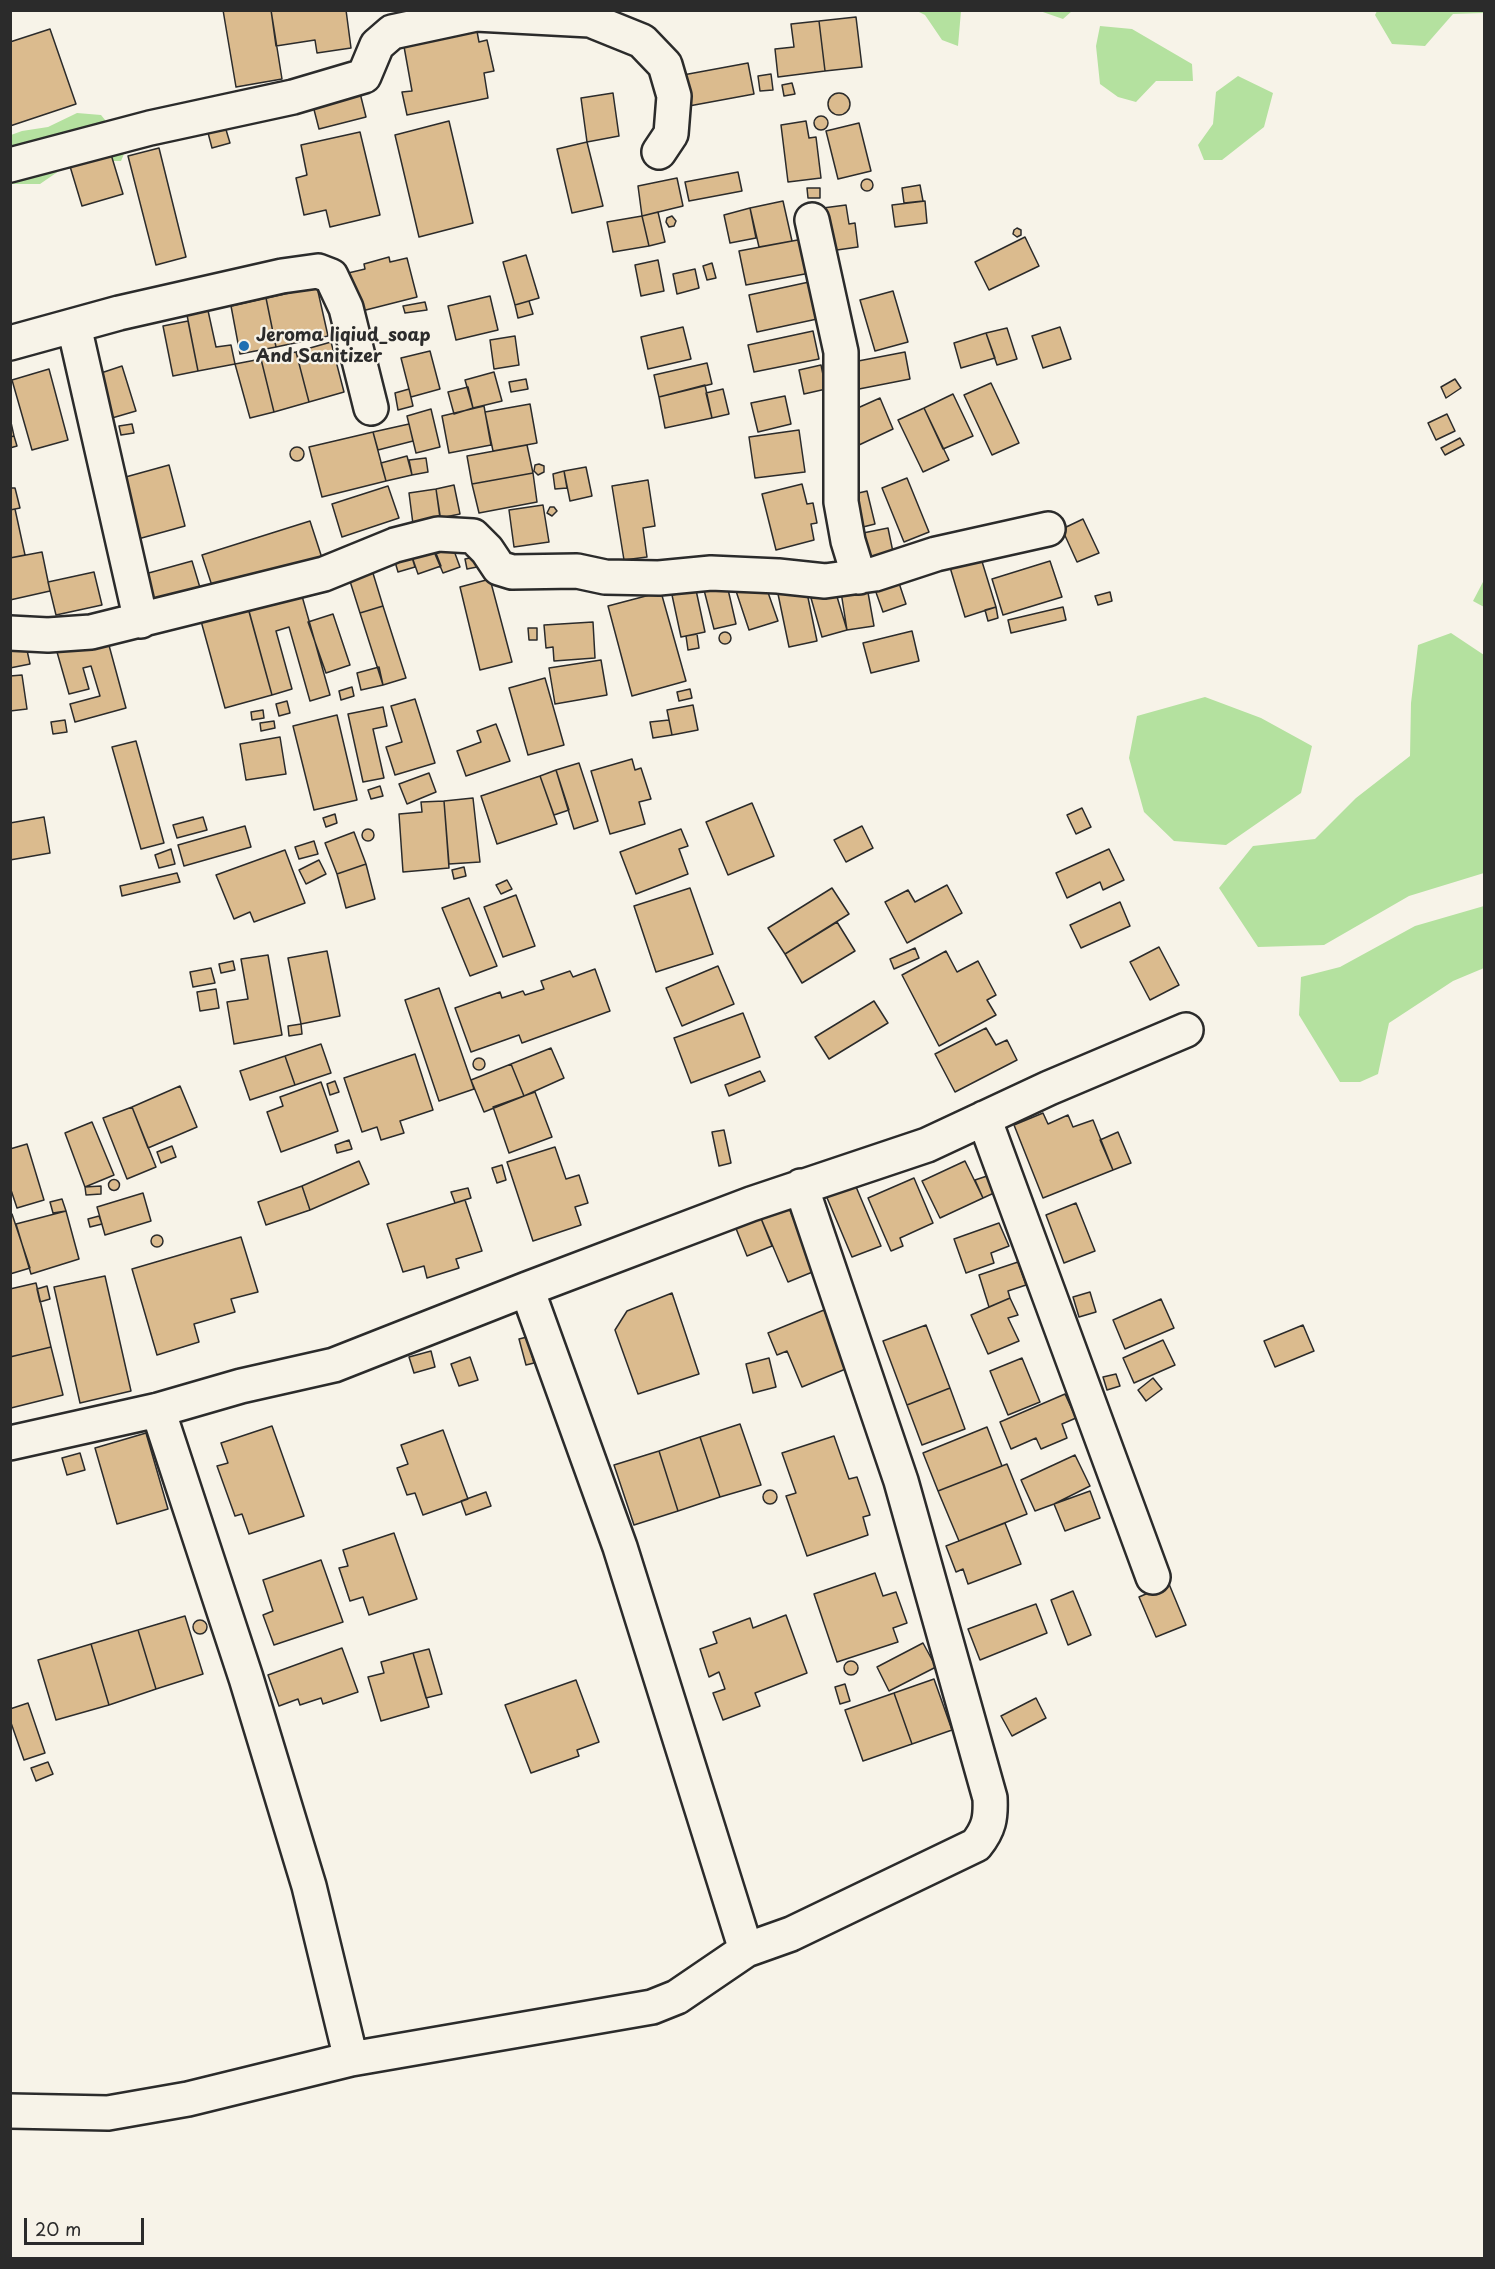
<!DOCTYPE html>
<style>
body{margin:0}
#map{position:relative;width:1495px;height:2269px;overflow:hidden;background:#f7f3e8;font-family:"Playpen Sans",sans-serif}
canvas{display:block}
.frame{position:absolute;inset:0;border:12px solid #2b2b2b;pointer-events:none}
.scale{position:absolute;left:24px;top:2218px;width:120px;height:27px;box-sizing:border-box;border:3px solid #2b2b2b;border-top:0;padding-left:8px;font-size:18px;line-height:21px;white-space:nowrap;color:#2b2b2b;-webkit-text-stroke:4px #f7f3e8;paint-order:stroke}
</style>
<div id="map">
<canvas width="1495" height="2269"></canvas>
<div class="frame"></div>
<div class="scale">20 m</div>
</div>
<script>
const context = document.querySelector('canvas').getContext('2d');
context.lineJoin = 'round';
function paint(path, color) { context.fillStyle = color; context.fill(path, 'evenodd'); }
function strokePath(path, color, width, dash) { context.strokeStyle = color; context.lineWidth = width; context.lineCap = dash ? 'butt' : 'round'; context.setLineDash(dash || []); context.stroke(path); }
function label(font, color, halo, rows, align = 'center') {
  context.font = font + ' "Playpen Sans",sans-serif'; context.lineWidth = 4.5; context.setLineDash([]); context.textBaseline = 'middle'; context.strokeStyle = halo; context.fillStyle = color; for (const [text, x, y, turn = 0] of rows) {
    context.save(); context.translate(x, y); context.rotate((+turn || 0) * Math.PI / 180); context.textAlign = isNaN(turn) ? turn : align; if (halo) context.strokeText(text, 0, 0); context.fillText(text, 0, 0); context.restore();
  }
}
paint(new Path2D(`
 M917,11h44l-3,35 -16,-6 -17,-25z
 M1040,11l32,-1v1l-9,8z
 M1377,11l107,-1v3l-31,1 -28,32 -33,-2 -17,-29z
 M1100,26l32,3 60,35 1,17h-37l-20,21 -18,-5 -18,-13 -4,-38z
 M1238,76l35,17 -9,34 -42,33h-18l-6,-15 15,-21 3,-32z
 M77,113l24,2 26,32 -6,14h-17l-13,-12 -51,35h-29v-49l11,-4 26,-4z
 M1484,580v27l-11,-6z
 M1451,633l33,22v218l-75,23 -85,49 -66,2 -39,-59 34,-42 62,-7 41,-41 54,-42 1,-53 7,-58z
 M1205,697l56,21 51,28 -11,47 -75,52 -52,-4 -30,-29 -15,-54 8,-42z
 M1484,906v62l-31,13 -64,42 -11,51 -18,8h-20l-41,-67 2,-38 39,-10 75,-41z`), '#b4e19f');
const building = new Path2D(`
 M223,10h48l11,69 -46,8z
 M271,10h75l5,38 -34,5 -2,-13 -39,6z
 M856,17l6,50 -37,4 -6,-50z
 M819,21l6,50 -47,6 -3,-28 19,-2 -3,-23z
 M476,26l3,16 8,-2 7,31 -10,2 4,25 -81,17 -5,-23 10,-1 -9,-50z
 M50,29l26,75 -66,22v-84z
 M748,63l6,31 -65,12 -6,-31z
 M771,74l2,16 -13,1 -2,-15z
 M792,83l3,11 -11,2 -2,-11z
 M358,85l8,32 -47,12 -8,-31z
 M828 104a11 11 0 1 1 22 0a11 11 0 1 1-22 0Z
 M613,93l6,43 -32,6 -6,-44z
 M814 123a7 7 0 1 1 14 0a7 7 0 1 1-14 0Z
 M449,121l24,102 -54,14 -24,-102z
 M806,121l3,17 7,-1 5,41 -33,4 -7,-57z
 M224,123l6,20 -18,5 -5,-19z
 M859,123l12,48 -33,8 -12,-48z
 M360,132l20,83 -50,12 -4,-17 -22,5 -8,-37 11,-3 -6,-30z
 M587,142l16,64 -31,7 -15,-64z
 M159,148l27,109 -30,8 -28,-109z
 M110,151l13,43 -41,12 -13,-43z
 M738,172l4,19 -53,10 -4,-19z
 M677,178l6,28 -41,10 -4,-30z
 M861 185a6 6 0 1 1 12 0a6 6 0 1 1-12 0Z
 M920,185l3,16 -19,2 -2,-15z
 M807,188h13v10h-12z
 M783,201l9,40 -33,6 -9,-39z
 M925,201l2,22 -32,4 -3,-22z
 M846,205l3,19 6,-1 3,24 -28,4 -7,-43z
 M750,208l6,30 -26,5 -6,-28z
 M658,212l7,30 -16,4 -7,-30z
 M642,216l7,30 -36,6 -6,-30z
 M672,216l4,5 -2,5 -5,1 -3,-5 1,-4z
 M1017,228l4,2v5l-4,2 -4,-3 1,-4z
 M1025,237l14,29 -50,24 -14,-28z
 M803,239l7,34 -64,12 -7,-34z
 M526,255l13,43 -24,7 -12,-43z
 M389,257l1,5 17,-4 10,39 -63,16 -10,-39 21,-5 -1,-5z
 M658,260l6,31 -23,5 -6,-31z
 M712,263l4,15 -9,2 -4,-14z
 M695,269l4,19 -22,6 -4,-20z
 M809,282l8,37 -60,13 -8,-37z
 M317,287l11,49 -52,11 -10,-49z
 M893,291l15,51 -33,9 -15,-51z
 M490,296l8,34 -42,10 -8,-34z
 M266,298l10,49 -36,7 -9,-48z
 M529,301l4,13 -15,4 -3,-13z
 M425,302l2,8 -22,3 -2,-7z
 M207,306l9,41 15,-2 4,19 -37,7 -12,-61z
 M188,321l10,50 -25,5 -10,-50z
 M683,327l8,32 -43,10 -7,-32z
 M1060,327l11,32 -28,9 -11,-32z
 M1007,328l10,31 -20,6 -11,-32z
 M813,331l6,28 -65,13 -6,-27z
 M986,333l9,25 -34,10 -7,-25z
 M515,336l4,29 -25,4 -4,-29z
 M331,342l13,50 -35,10 -13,-50z
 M430,351l10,38 -29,8 -10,-39z
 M296,352l13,50 -35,10 -13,-53z
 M905,352l5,27 -51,10 -6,-27z
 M261,359l13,53 -24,6 -15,-54z
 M707,363l5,21 -53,13 -5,-22z
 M821,365l5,24 -22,5 -5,-24z
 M122,366l14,45 -24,7 -14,-44z
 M49,369l19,71 -36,10 -20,-70z
 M494,372l8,29 -29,7 -8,-28z
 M526,379l2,10 -17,3 -2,-10z
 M1455,379l6,9 -15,10 -5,-11z
 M991,383l28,60 -27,12 -28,-60z
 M705,385l7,33 -47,10 -6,-31z
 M468,387l5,21 -19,6 -6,-22z
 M409,389l4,17 -15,4 -3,-17z
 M723,389l6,25 -17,4 -6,-25z
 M953,394l20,42 -30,13 -19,-41z
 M785,396l6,28 -33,8 -7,-29z
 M880,398l13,31 -34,16 -9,-19 1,-15z
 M530,404l7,39 -44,8 -8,-39z
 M484,406l7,39 -42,8 -7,-37z
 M924,408l25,52 -26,12 -25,-52z
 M431,409l9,38 -24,6 -9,-37z
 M1447,414l8,17 -19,9 -8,-17z
 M10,418l4,18 -4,1z
 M132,424l2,9 -13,2 -2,-9z
 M409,424l4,17 -35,9 -5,-18z
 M799,430l6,42 -50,6 -6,-41z
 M373,432l13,49 -64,16 -13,-50z
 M14,436l3,10 -7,2v-11z
 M1460,438l4,7 -19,10 -4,-7z
 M527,445l6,28 -61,11 -5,-28z
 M290 454a7 7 0 1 1 14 0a7 7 0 1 1-14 0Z
 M407,456l5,19 -26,6 -5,-18z
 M426,458l2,14 -16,3 -3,-15z
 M539,464l5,2v6l-6,3 -4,-4 1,-6z
 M169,465l16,61 -47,13 -16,-61z
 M586,467l6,29 -22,5 -6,-30z
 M564,471l3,17 -12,1 -2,-15z
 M533,473l4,29 -58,11 -7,-29z
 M907,478l22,54 -25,10 -22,-54z
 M648,480l7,46 -12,2 4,29 -23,3 -12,-74z
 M802,484l5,20 6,-1 4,20 -6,1 3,16 -38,10 -14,-56z
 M454,485l6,29 -20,4 -4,-29z
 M388,486l11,32 -57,19 -10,-33z
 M10,488h5l5,20 -10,2z
 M436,489l6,39 -28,4 -5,-39z
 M867,491l8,33 -20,5 -9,-33z
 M543,505l6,37 -35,5 -5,-37z
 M550,507h4l3,4 -5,5 -5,-3z
 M15,509l10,46 -15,3v-48z
 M1083,519l16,34 -22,9 -15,-33z
 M310,521l12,37 -108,34 -12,-37z
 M888,528l5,24 -30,6 -5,-24z
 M432,543l9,23 -23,8 -8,-23z
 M453,548l7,19 -17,6 -8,-19z
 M410,551l5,16 -17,5 -5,-17z
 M42,552l8,39 -40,9v-42z
 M980,555l16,52 -31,10 -16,-53z
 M479,556l3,10 -15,3 -2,-10z
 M192,561l9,30 -46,14 -10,-31z
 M1050,561l12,36 -59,18 -11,-36z
 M372,570l11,36 -23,7 -11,-35z
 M94,572l8,33 -46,10 -8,-33z
 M897,577l9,27 -23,8 -10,-28z
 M490,579l22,83 -32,8 -20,-83z
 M764,581l14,40 -29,9 -13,-39z
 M727,585l9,39 -22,5 -10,-39z
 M867,587l7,39 -27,4 -6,-38z
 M806,588l11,53 -28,6 -11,-53z
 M696,590l9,42 -24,5 -9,-42z
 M835,590l12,40 -25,7 -11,-39z
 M661,592l25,89 -54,15 -24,-90z
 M1110,592l2,9 -14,4 -3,-9z
 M302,596l28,99 -20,6 -21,-74 -13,4 16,58 -20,6 -23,-84z
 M383,606l23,72 -23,7 -23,-72z
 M996,607l2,11 -10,3 -3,-11z
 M1063,607l3,13 -55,13 -3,-13z
 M248,608l24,87 -47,13 -24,-87z
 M333,614l17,51 -24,8 -18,-51z
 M593,622l2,36 -41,3 -1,-14 -7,1 -2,-23z
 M528,628h9v12h-8z
 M912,631l7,30 -48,12 -8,-30z
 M719 638a6 6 0 1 1 12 0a6 6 0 1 1-12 0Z
 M697,634l2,14 -11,2 -2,-14z
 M107,638l19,70 -51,14 -5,-18 30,-8 -9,-30 -8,2 6,21 -20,5 -12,-42z
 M25,641l5,23 -20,4v-25z
 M601,660l6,35 -52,9 -6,-36z
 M379,667l4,18 -22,5 -4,-17z
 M22,675l5,34 -17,2v-35z
 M545,678l19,67 -36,10 -19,-67z
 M352,687l2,9 -13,4 -2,-9z
 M690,689l2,9 -13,3 -2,-9z
 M415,699l20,64 -40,12 -9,-28 16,-5 -11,-36z
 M287,701l3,12 -11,3 -3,-12z
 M693,705l5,25 -26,5 -5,-25z
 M383,707l4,19 -14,3 11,49 -21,4 -15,-68z
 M263,710l1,8 -12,2 -1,-8z
 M337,715l20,85 -43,10 -21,-84z
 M65,720l2,12 -14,2 -2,-12z
 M669,720l3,15 -19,3 -3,-16z
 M274,721l1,7 -14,3 -1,-8z
 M496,724l14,37 -44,15 -9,-25 24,-9 -4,-11z
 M280,737l6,37 -40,6 -6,-36z
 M136,741l28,102 -23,6 -29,-102z
 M632,759l3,11 6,-2 10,31 -12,3 6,22 -35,10 -19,-63z
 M579,763l19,58 -24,8 -18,-59z
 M556,770l13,40 -15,5 -14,-39z
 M429,773l7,19 -29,12 -8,-20z
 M540,776l17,48 -60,20 -16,-48z
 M380,786l3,10 -12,3 -3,-9z
 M473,798l7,64 -31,2 -5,-63z
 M444,801l5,67 -46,4 -4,-58 23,-2 -1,-10z
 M752,803l22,53 -46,19 -22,-53z
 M1082,808l9,19 -15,7 -9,-19z
 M335,814l2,9 -11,4 -3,-9z
 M44,817l6,36 -40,7v-37z
 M203,817l4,13 -30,8 -4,-13z
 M245,826l6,21 -67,19 -6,-21z
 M862,826l11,22 -27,14 -12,-22z
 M362 835a6 6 0 1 1 12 0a6 6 0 1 1-12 0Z
 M681,829l7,17 -9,3 9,25 -52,20 -16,-42z
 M354,832l12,32 -29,10 -12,-31z
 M314,841l4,13 -19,5 -4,-12z
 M171,849l4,15 -16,4 -4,-13z
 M1109,849l15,31 -21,10 -3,-8 -33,16 -11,-25z
 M285,850l20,53 -51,19 -4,-10 -16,7 -18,-44z
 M319,860l7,14 -20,10 -7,-14z
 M366,864l9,35 -29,9 -9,-34z
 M464,867l2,9 -12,3 -2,-9z
 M177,873l3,9 -58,14 -2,-10z
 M507,880l5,9 -11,5 -5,-9z
 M947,885l15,28 -55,30 -22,-41 23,-12 7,12z
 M690,888l23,66 -57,18 -22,-66z
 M832,888l17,26 -64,40 -17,-26z
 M516,895l19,51 -32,11 -19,-50z
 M469,898l28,68 -27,10 -28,-68z
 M1120,902l10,24 -49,22 -11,-23z
 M837,922l18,29 -53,32 -17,-29z
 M1159,947l20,38 -29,15 -20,-38z
 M915,948l4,10 -25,11 -4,-10z
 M327,951l13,65 -39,8 -13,-66z
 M946,951l11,21 21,-11 18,34 -9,5 9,15 -57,31 -37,-71z
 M268,955l14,80 -48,9 -7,-42 21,-3 -7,-40z
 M233,961l2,9 -14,3 -2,-9z
 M718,966l16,38 -52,22 -16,-38z
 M211,968l4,15 -22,4 -3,-15z
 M595,969l15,42 -88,32 -3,-8 -48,17 -16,-44 45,-16 2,6 21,-7 2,4 19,-6 -3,-8 29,-10 3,6z
 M439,988l35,101 -35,12 -34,-101z
 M216,989l3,19 -19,3 -3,-19z
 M874,1001l14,22 -59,36 -14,-22z
 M743,1013l17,44 -69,26 -17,-45z
 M301,1024l1,10 -13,2 -1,-10z
 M986,1028l10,17 11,-5 10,20 -62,32 -20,-38z
 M321,1044l10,29 -36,12 -10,-29z
 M551,1048l13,30 -40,18 -13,-32z
 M415,1054l18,56 -33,11 4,12 -23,7 -4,-13 -15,5 -18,-54z
 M285,1056l10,29 -45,15 -10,-29z
 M473 1064a6 6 0 1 1 12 0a6 6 0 1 1-12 0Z
 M511,1064l13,32 -40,16 -13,-32z
 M760,1071l5,10 -36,15 -4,-11z
 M335,1081l4,11 -9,3 -3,-11z
 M321,1082l17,49 -57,21 -14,-40 16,-6 -3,-9z
 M180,1086l17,41 -49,21 -16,-41z
 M535,1092l17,45 -43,16 -16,-46z
 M132,1107l24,60 -29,12 -24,-61z
 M1043,1113l5,11 20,-9 5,12 20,-7 20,50 -70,28 -29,-73z
 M92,1122l22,53 -29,12 -20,-54z
 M724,1130l7,33 -12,3 -7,-34z
 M1118,1132l13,31 -18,7 -13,-30z
 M349,1140l3,9 -15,4 -2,-8z
 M27,1144l17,56 -27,8 -7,-21v-38z
 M172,1146l4,11 -15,6 -4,-11z
 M555,1147l11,32 13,-4 9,28 -13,4 6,18 -48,16 -26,-79z
 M359,1161l10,23 -59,26 -8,-24z
 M965,1161l18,37 -43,20 -18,-37z
 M502,1165l4,15 -9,3 -5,-15z
 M987,1176l7,17 -11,5 -8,-18z
 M914,1178l19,45 -33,15 3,8 -12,5 -23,-53z
 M108.5 1185a5.5 5.5 0 1 1 11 0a5.5 5.5 0 1 1-11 0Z
 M854,1182l27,64 -29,11 -27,-64z
 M101,1186v8l-15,1 -1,-8z
 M302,1186l8,24 -44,15 -8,-23z
 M468,1188l3,10 -16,5 -4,-11z
 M143,1193l8,28 -46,14 -8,-28z
 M62,1199l4,12 -13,2 -3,-11z
 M465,1200l17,51 -26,8 3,9 -32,10 -3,-12 -21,6 -16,-48z
 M787,1203l28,68 -27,11 -28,-66z
 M1076,1203l19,48 -31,12 -18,-48z
 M66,1211l13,48 -48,15 -15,-50z
 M10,1214h2l18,54 -20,6z
 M99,1216l3,8 -12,3 -2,-8z
 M760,1216l12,30 -25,10 -12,-30z
 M999,1223l10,23 -18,7 3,10 -28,10 -12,-34z
 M151 1241a6 6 0 1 1 12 0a6 6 0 1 1-12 0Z
 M241,1237l17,55 -27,7 4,13 -41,12 5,18 -42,13 -25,-86z
 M1018,1262l8,23 -18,6 2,7 -21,9 -10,-32z
 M105,1276l26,115 -51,12 -26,-116z
 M36,1283l15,64 -41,10v-68z
 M47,1286l3,13 -10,3 -3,-13z
 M1090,1292l6,20 -17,5 -6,-20z
 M672,1293l27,81 -61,20 -23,-64 12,-19z
 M1010,1298l8,17 -10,3 11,23 -31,13 -17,-39z
 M1161,1299l13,29 -49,21 -12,-29z
 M824,1310l24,58 -46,19 -15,-36 -10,4 -9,-22z
 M926,1325l24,63 -43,17 -24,-64z
 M1303,1325l11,26 -39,16 -11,-26z
 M527,1337l7,26 -8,2 -7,-26z
 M1163,1340l12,25 -41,18 -11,-25z
 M51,1347l12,48 -52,13 -1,-51z
 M431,1351l4,16 -21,6 -5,-16z
 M470,1357l8,23 -19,6 -8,-22z
 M769,1358l7,29 -23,6 -7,-29z
 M1022,1358l18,44 -32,13 -18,-44z
 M1116,1374l4,12 -13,4 -4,-13z
 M1153,1378l9,11 -16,12 -8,-11z
 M950,1388l15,41 -43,16 -15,-40z
 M1065,1394l11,24 -14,6 5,14 -26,11 -5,-11 -25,11 -11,-27z
 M740,1424l21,61 -41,12 -20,-60z
 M272,1426l32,90 -55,18 -7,-20 -7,2 -18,-50 11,-3 -7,-20z
 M987,1427l15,39 -64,25 -15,-38z
 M443,1430l25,69 -45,16 -8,-22 -8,2 -10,-27 11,-4 -7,-19z
 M146,1433l22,76 -51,15 -22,-76z
 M834,1436l15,43 8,-2 13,38 -7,2 5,18 -61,21 -21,-60 10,-3 -14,-40z
 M700,1437l20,60 -42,14 -19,-60z
 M659,1451l19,60 -44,14 -20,-60z
 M80,1453l5,17 -18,5 -5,-17z
 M1075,1455l15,31 -36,18 -19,7 -14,-31z
 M1007,1464l20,50 -68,27 -21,-50z
 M763 1497a7 7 0 1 1 14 0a7 7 0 1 1-14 0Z
 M1090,1491l10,27 -35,13 -11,-27z
 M486,1492l5,14 -25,9 -5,-14z
 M1005,1523l16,41 -53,20 -5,-15 -7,3 -10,-26z
 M394,1533l23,66 -48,16 -6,-18 -13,4 -11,-33 9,-2 -5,-16z
 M321,1560l22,62 -69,23 -11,-30 10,-4 -10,-31z
 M875,1573l8,23 13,-4 11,31 -14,5 5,14 -61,20 -23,-68z
 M1169,1584l17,41 -30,12 -17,-40z
 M1073,1591l18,44 -23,10 -17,-45z
 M1036,1604l11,29 -67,27 -12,-31z
 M786,1615l21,58 -52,20 5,13 -37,14 -10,-27 12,-4 -6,-17 -10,5 -9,-28 17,-6 -4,-11 37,-14 3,10z
 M185,1616l18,58 -47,15 -18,-59z
 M193 1627a7 7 0 1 1 14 0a7 7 0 1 1-14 0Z
 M138,1630l18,59 -47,16 -18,-61z
 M923,1643l13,24 -47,24 -12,-24z
 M91,1644l18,61 -53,15 -18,-60z
 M342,1648l16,44 -35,12 -2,-6 -21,7 -2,-6 -19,7 -11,-31z
 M429,1649l13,45 -16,4 -13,-45z
 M413,1653l16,54 -48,14 -13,-44 16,-4 -3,-11z
 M844 1668a7 7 0 1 1 14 0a7 7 0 1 1-14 0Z
 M934,1679l18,51 -40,14 -18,-51z
 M576,1680l23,62 -22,8 2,6 -48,17 -26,-68z
 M845,1684l5,17 -10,3 -5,-17z
 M894,1693l18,51 -49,17 -18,-51z
 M1036,1698l10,20 -34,18 -11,-20z
 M28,1703l17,50 -21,7 -14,-40v-11z
 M48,1762l5,12 -17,7 -5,-13z`);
paint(building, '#dbbb8e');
strokePath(building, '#2b2b2b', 1.5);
const street = new Path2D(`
 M10,165l140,-37 143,-31 71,-21 13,-31 15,-13 84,-18 114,6 52,21 23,24 9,31 -3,38 -12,18
 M812,220l29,132v150l7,39 11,36
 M74,326l67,295
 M10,343l109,-30 163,-37 36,-5 13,5 15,32 25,100
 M10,633l38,2 43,-3 233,-58 71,-29 43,-11 35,2 14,14 12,18 13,4 65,-1 28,6 54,1 52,-5 67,3 47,5 50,-7 61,-20 112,-25
 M984,1118l169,459
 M527,1289l93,258 126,403
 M158,1410l88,268 63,208 42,173
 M10,1443l148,-33 83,-24 93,-21 193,-76 224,-85 176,-59 122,-57 137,-58
 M10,2111l98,2 80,-14 163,-40 301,-52 25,-10 69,-47 45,-16 185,-89c13,-16 15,-27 14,-47l-89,-317 -100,-295`);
strokePath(street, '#2b2b2b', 38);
strokePath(street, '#f7f3e8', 33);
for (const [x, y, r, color] of [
 [244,346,6,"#1f6fb2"]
]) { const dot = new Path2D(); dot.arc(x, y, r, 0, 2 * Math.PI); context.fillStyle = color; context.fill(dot); strokePath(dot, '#f7f3e8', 2); }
label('bold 18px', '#2b2b2b', '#f7f3e8', [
 ["Jeroma liqiud_soap",256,336],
 ["And Sanitizer",256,357]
], 'left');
</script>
